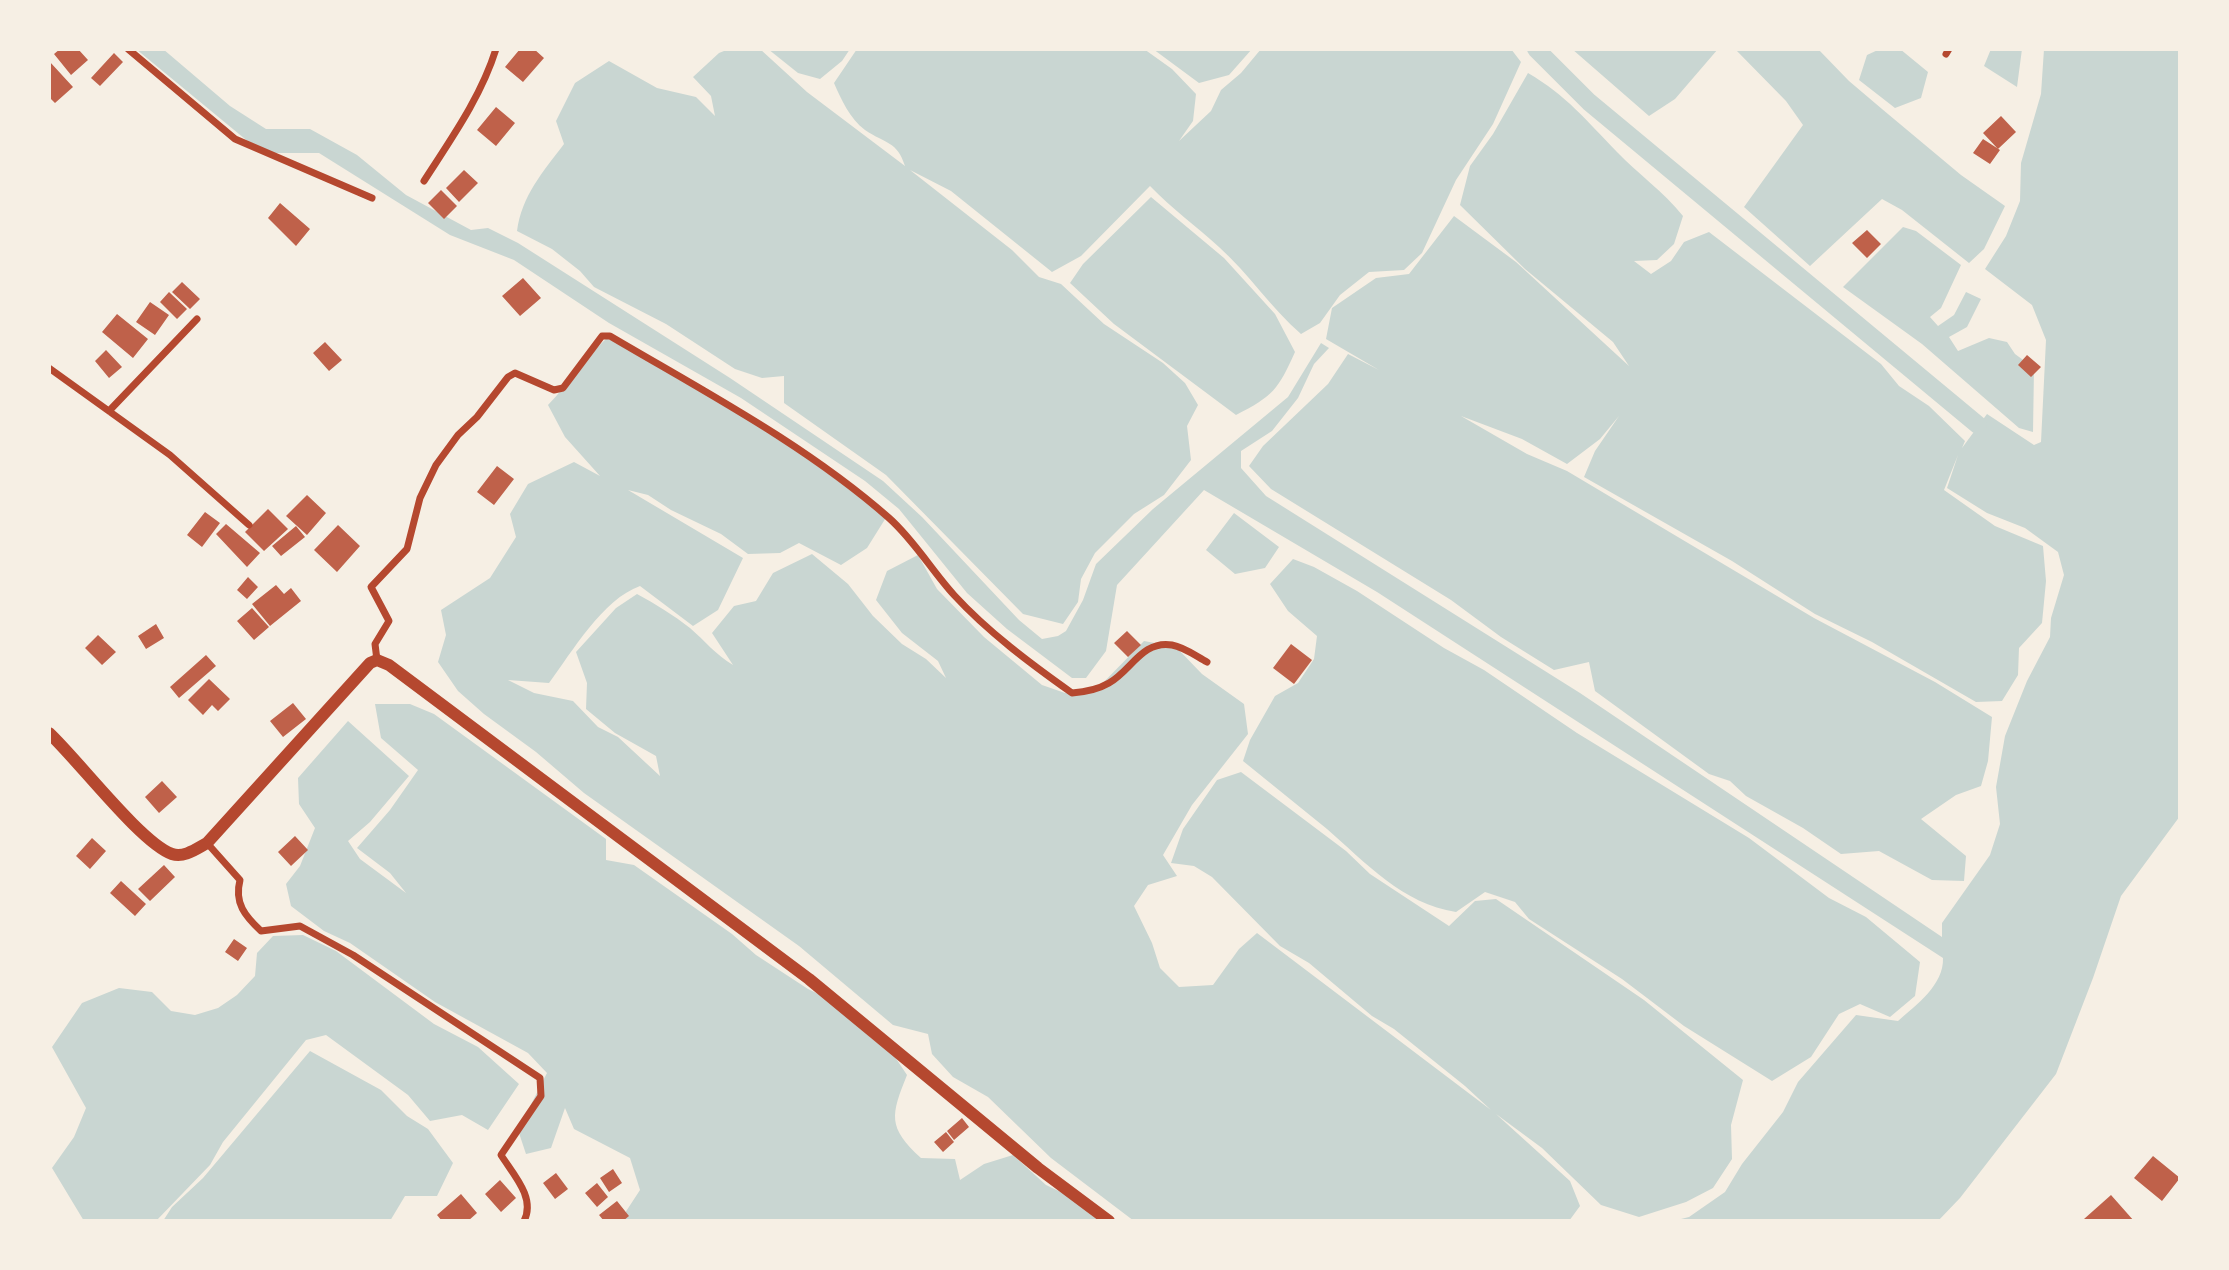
<!DOCTYPE html>
<style>
body{margin:0}
#map{position:relative;width:2229px;height:1270px;overflow:hidden;background:#f6efe4;font-family:"Work Sans",sans-serif}
canvas{display:block}
.frame{position:absolute;inset:0;border:51px solid #f6efe4;pointer-events:none}
</style>
<div id="map">
<canvas width="2229" height="1270"></canvas>
<div class="frame"></div>
</div>
<script>
const context = document.querySelector('canvas').getContext('2d');
context.lineJoin = 'round';
function paint(path, color) { context.fillStyle = color; context.fill(path, 'evenodd'); }
function strokePath(path, color, width, dash) { context.strokeStyle = color; context.lineWidth = width; context.lineCap = dash ? 'butt' : 'round'; context.setLineDash(dash || []); context.stroke(path); }
paint(new Path2D(`
 M136,49h27l67,57 36,23h44l47,26 49,40 65,35 17,-2 30,15 212,135 153,103 39,36 97,103 23,19 16,-3 8,-5 17,-31 13,-36 57,-55 135,-112 33,-54 8,5 -15,16 -16,34 -26,33 -31,20v17l25,28 314,197 362,244v-14l48,-68 10,-31 -4,-37 9,-51 22,-55 23,-44 1,-19 13,-43 -6,-23 -33,-24 -38,-15 -40,-25 11,-33 -14,35 51,36 48,20 3,35 -4,42 -23,25 -1,27 -16,26 -26,1 -104,-60 -57,-28 -83,-53 -148,-84 11,-26 24,-35 -19,23 -33,25 -45,-25 -61,-23 66,38 40,17 247,147 121,64 57,35 -4,44 -7,25 -25,9 -35,24 45,37 -2,25 -32,-1 -53,-29 -38,3 -38,-26 -57,-32 -16,-15 -21,-7 -114,-83 -6,-29 -35,8 -53,-33 -50,-37 -180,-111 -22,-23 14,-20 65,-62 20,-30 31,16 -53,-31 6,-31 44,-30 33,-4 45,-58 62,46 113,104 -16,-24 -88,-73 -65,-64 10,-39 23,-32 35,-61c39,23 58,47 89,79 21,22 46,39 66,64l-9,28 -17,16 -23,1 17,13 20,-13 13,-19 25,-10 172,132 18,22 30,20 36,35 -3,7 25,-34 47,31 7,-3 5,-102 -14,-35 -47,-36 21,-33 14,-35 1,-38 20,-69 3,-45h136v767l-59,80 -28,82 -37,96 -96,124 -22,23h-265l16,-4 36,-25 17,-28 41,-52 15,-30 58,-67 42,6c18,-16 46,-36 45,-63l-566,-366 -173,-102 -87,95 -11,66 -20,27h-14l-65,-49 -40,-36 -68,-84 -34,-28 -124,-83 -132,-75 -95,-63 -64,-25 -131,-82h-57z
 M729,49h31l47,43 98,74c-8,-25 -19,-22 -40,-36 -15,-11 -24,-31 -31,-47l23,-34h287l28,20 24,25 -3,27 -14,20 32,-30 10,-21 20,-17 20,-24h250l10,13 -28,62 -37,56 -34,73 -18,17 -35,2 -29,23 -20,28 -19,11c-30,-26 -52,-60 -82,-87 -23,-21 -47,-38 -69,-61l-69,70 -29,16 -101,-81 -41,-21 102,80 27,27 22,7 43,40 59,39 22,20 13,22 -11,21 4,34 -27,35 -30,19 -39,39 -14,26 -3,23 -15,22 -40,-10 -137,-139 -102,-72v-27l-22,2 -27,-9 -69,-45 -72,-37 -14,-16 -28,-22 -35,-18c5,-36 26,-59 47,-87l-8,-23 19,-38 34,-22 48,27 39,9 19,19 -4,-20 -18,-19 26,-24z
 M768,49h82l-8,12 -22,18 -22,-6z
 M1153,49h99l-23,26 -30,8z
 M1572,49h146l-43,50 -26,17z
 M1735,49h83l31,32 33,28 79,66 44,31 -21,43 -15,14 -67,-53 -20,-11 -72,67 -66,-59 59,-82 -17,-24z
 M1880,49h20l28,23 -7,26 -26,10 -36,-28 8,-25z
 M1991,49h31l-5,38 -33,-21z
 M1151,197l73,61 51,56 20,38c-17,38 -22,44 -59,63l-122,-91 -44,-41 13,-19z
 M1903,227l13,4 45,34 -20,43 -11,9 8,9 16,-11 12,-23 15,7 -14,28 -18,10 9,14 31,-13 18,4 8,12 19,14 -1,64 -14,-4 -97,-84 -79,-57z
 M607,338l119,62 161,116 -20,32 -26,17 -42,-22 -19,10 -32,1 -27,-20 -50,-24 -23,-15 -20,-5 115,68 -25,52 -25,16 -53,-40c-37,13 -68,66 -91,97l-41,-3 26,13 39,8 25,26 20,10 42,39 -4,-20 -41,-23 -29,-24 1,-26 -11,-31 40,-44 21,-14c19,10 36,21 53,34 15,13 26,27 43,37l-21,-32 22,-27 22,-5 17,-28 39,-19 36,30 25,32 29,28 24,15 20,19 -8,-17 -36,-28 -26,-33 11,-29 31,-16 19,34 47,48 58,48 23,8 31,-3 48,-49 32,6 26,27 42,30 4,30 -56,71 -29,50 14,21 -29,9 -14,21 18,37 8,25 19,19 34,-2 26,-36 18,-16 234,177 -26,-24 -71,-57 -22,-13 -63,-53 -29,-17 -68,-69 -18,-11 -23,-3 12,-34 34,-49 24,-8 105,79 24,23 79,52 26,-25 21,-2 148,101 99,80 -12,45 1,34 -19,29 -27,14 -47,15 -38,-12 -59,-57 -46,-34 74,67 10,25 -11,15h-435l-83,-63 -63,-61 -35,-20 -21,-23 -4,-20 -35,-9 -94,-79 -215,-153 -48,-41 -52,-38 -26,-23 -20,-29 8,-27 -5,-25 49,-32 26,-41 -6,-23 18,-30 46,-22 26,14 -35,-39 -17,-32c21,-22 37,-47 59,-67z
 M1234,513l45,34 -14,21 -30,6 -29,-24z
 M1293,559l21,8 43,24 87,57 40,22 93,63 172,105 80,60 37,19 54,45 -5,34 -25,21 -30,-13 -21,10 -28,43 -39,24 -88,-55 -62,-47 -93,-60 -14,-17 -30,-10 -29,20c-53,-8 -90,-49 -129,-83 -28,-23 -56,-45 -84,-68l7,-21 25,-44 23,-13 16,-24 3,-23 -29,-25 -18,-27z
 M375,704h35l24,10 172,125v21l28,5 98,69 24,21 52,34 27,13 36,36 22,16 14,21c-16,40 -20,52 14,83l34,1 5,21 24,-16 29,-9 33,30 19,9 36,27h-476l-2,-5 17,-26 -10,-32 -56,-29 -9,-21 -14,40 -25,6 -8,-24 29,-57 -19,-20 -93,-51 -85,-59 -26,-12 -33,-25 -5,-22 14,-18 15,-38 -16,-24 -1,-26 50,-57 61,55 -39,46 -22,19 12,18 46,34 -16,-20 -33,-25 33,-38 28,-40 -37,-32z
 M303,935l33,16 98,73 44,23 41,37 -31,46 -26,-15 -32,6 -22,-26 -82,-60 -20,5 -83,102 -13,23 -54,56h-72l-32,-53 22,-31 12,-29 -34,-61 30,-44 37,-15 33,4 19,19 24,4 23,-7 19,-13 18,-19 2,-23 16,-17z
 M310,1051l71,39 26,26 21,13 25,34 -16,33h-32l-15,25h-227l9,-14 31,-29z`), '#c9d6d2');
strokePath(new Path2D(`
 M1536,49l53,53 389,323`), '#c9d6d2', 18);
paint(new Path2D(`
 M60,49h18l10,11 -17,15 -17,-21z
 M520,49h14l10,9 -21,24 -18,-15z
 M114,53l9,9 -23,24 -9,-8z
 M50,62l23,25 -18,16 -6,-6z
 M496,107l19,16 -19,23 -19,-16z
 M2001,116l15,16 -18,17 -15,-16z
 M1983,139l17,11 -10,14 -17,-11z
 M464,170l14,13 -19,19 -13,-14z
 M441,190l16,16 -13,13 -16,-16z
 M280,203l30,26 -14,17 -28,-28z
 M1867,230l14,14 -14,14 -15,-15z
 M523,278l18,20 -21,18 -18,-20z
 M182,282l18,17 -10,10 -18,-17z
 M169,292l18,17 -10,10 -17,-17z
 M150,302l19,13 -14,20 -19,-13z
 M117,314l31,25 -15,19 -31,-26z
 M325,342l17,18 -13,11 -16,-18z
 M106,350l16,17 -13,11 -14,-17z
 M2027,355l14,12 -10,10 -13,-12z
 M497,466l17,13 -20,26 -17,-13z
 M307,495l19,18 -19,22 -21,-19z
 M268,509l20,20 -24,22 -19,-19z
 M205,512l15,11 -18,24 -15,-12z
 M226,524l34,29 -13,14 -31,-33z
 M338,525l22,21 -23,26 -23,-22z
 M296,526l9,11 -24,19 -9,-10z
 M248,577l10,10 -11,12 -10,-9z
 M276,585l8,9 7,-6 10,13 -31,25 -18,-22z
 M252,608l17,19 -15,13 -17,-19z
 M156,624l8,14 -18,11 -8,-13z
 M1127,631l14,14 -13,12 -14,-14z
 M98,635l18,17 -14,13 -17,-17z
 M1291,644l21,16 -18,24 -21,-16z
 M206,655l10,11 -37,32 -9,-11z
 M209,679l21,20 -12,12 -6,-6 -9,10 -15,-15z
 M293,703l13,16 -23,18 -13,-16z
 M162,781l15,16 -18,16 -14,-16z
 M295,836l13,14 -17,16 -13,-14z
 M92,838l14,13 -16,18 -14,-13z
 M164,865l11,12 -25,24 -12,-12z
 M121,881l25,23 -11,12 -25,-23z
 M234,939l13,9 -9,13 -13,-9z
 M962,1118l7,9 -15,13 -7,-9z
 M946,1132l8,10 -11,10 -9,-10z
 M2153,1156l27,22 -18,23 -28,-23z
 M613,1169l9,14 -13,9 -9,-14z
 M556,1173l12,16 -13,10 -12,-16z
 M500,1180l16,18 -15,14 -16,-18z
 M597,1183l11,14 -11,10 -12,-14z
 M461,1194l16,19 -9,8h-26l-5,-6z
 M2111,1195l23,26h-49l-1,-2z
 M617,1201l12,15 -6,5h-19l-5,-6z`), '#bf614a');
strokePath(new Path2D(`
 M128,49l107,90 137,59
 M1946,54l3,-5
 M424,181c27,-42 57,-84 72,-132
 M49,368l121,87 79,70
 M109,411l88,-92
 M377,660l-2,-16 14,-23 -18,-34 36,-38 13,-51 16,-33 22,-30 19,-18 31,-40 7,-4 39,17 9,-2 39,-52h8c95,56 196,109 279,182 25,22 43,53 65,77 34,37 77,69 118,98 13,-1 25,-3 37,-10 22,-12 33,-43 63,-38 12,2 24,11 35,17
 M207,843l33,37c-6,23 5,36 21,51l39,-5 53,29 187,123 1,18 -40,59c12,19 35,43 23,66`), '#b5482f', 7);
strokePath(new Path2D(`
 M49,733c29,27 92,110 123,121 12,4 24,-5 35,-11l163,-180 7,-3 12,5 420,314 229,189 71,53`), '#b5482f', 12);
</script>
